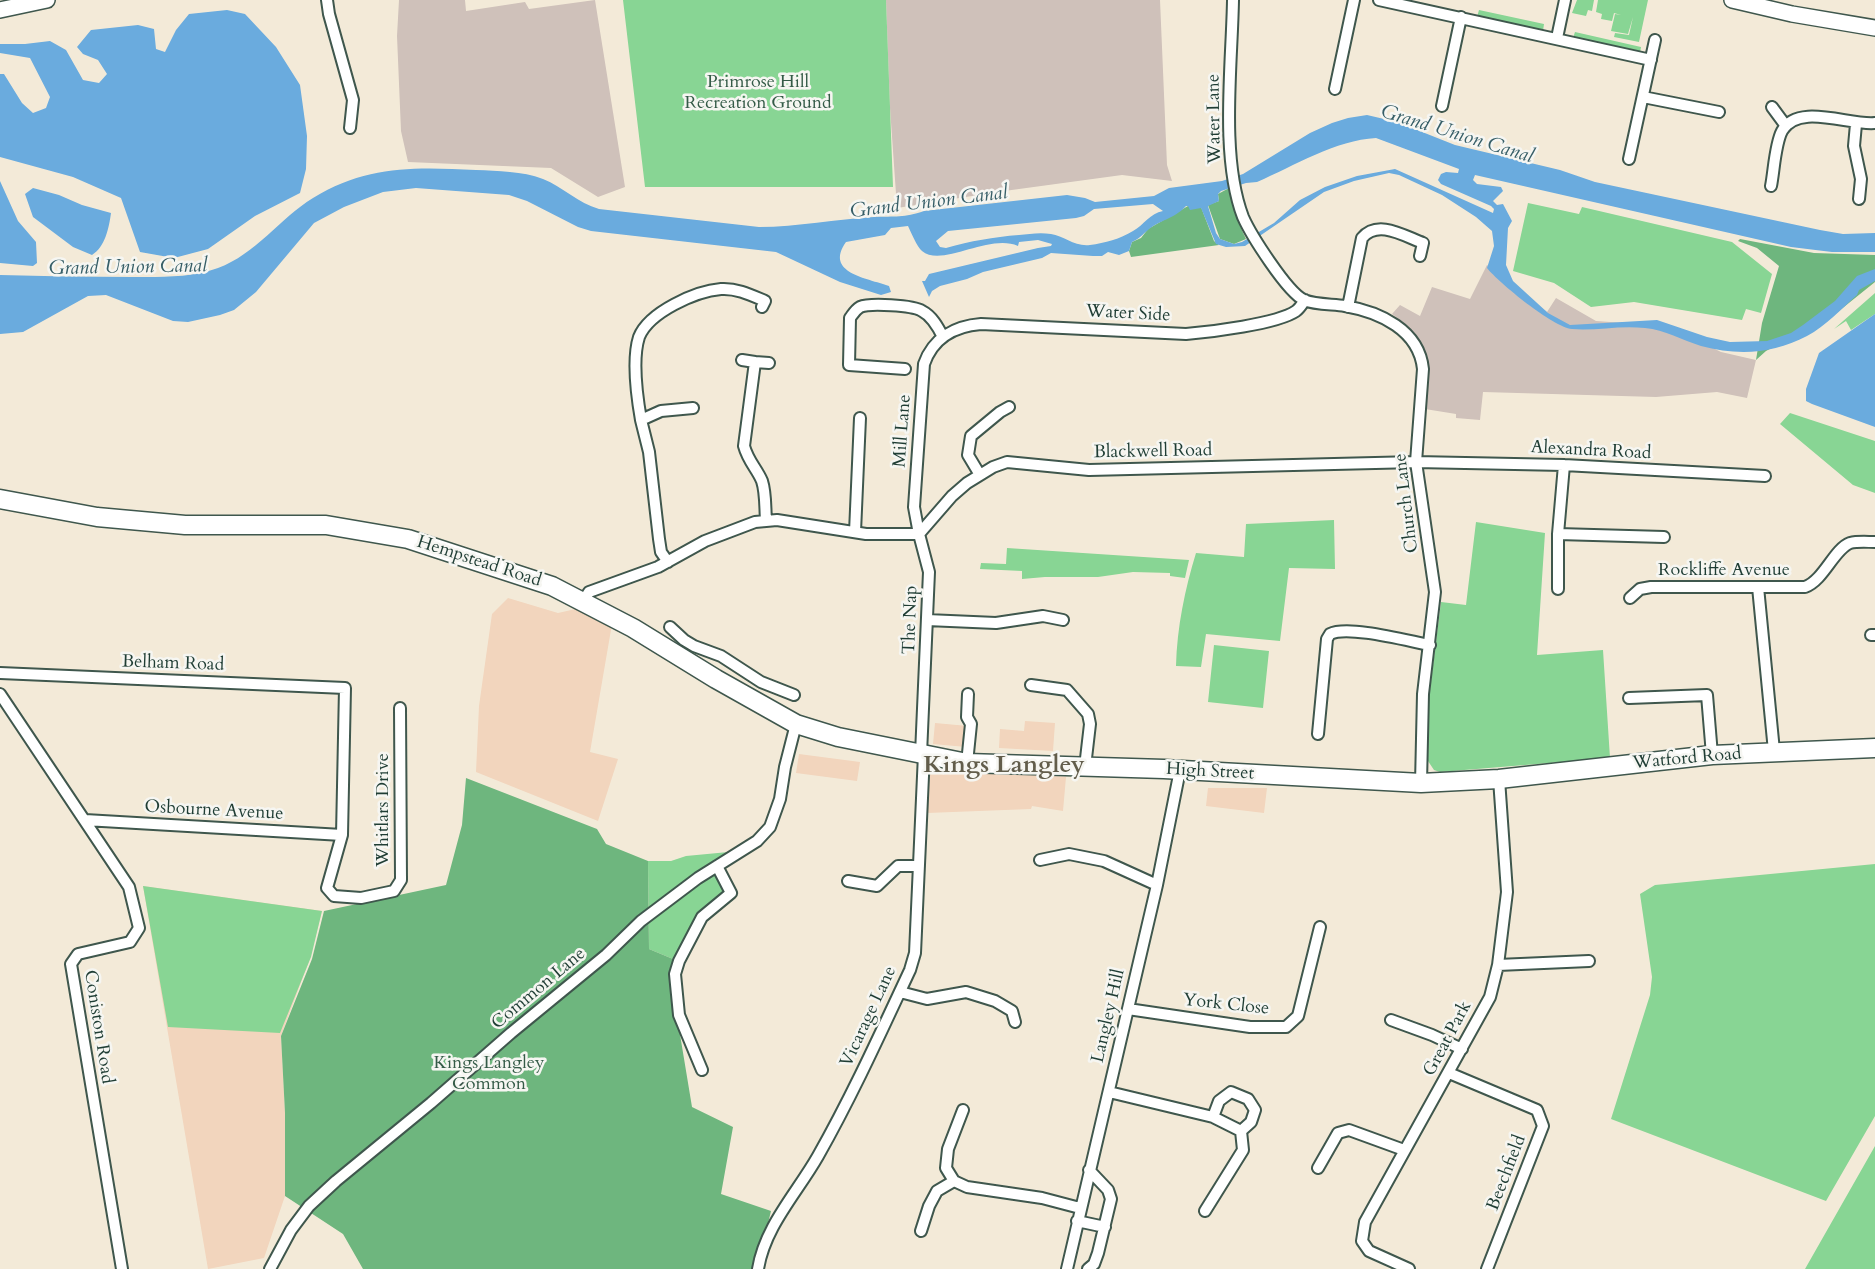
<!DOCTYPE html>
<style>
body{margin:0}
canvas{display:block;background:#f3ead8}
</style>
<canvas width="1875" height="1269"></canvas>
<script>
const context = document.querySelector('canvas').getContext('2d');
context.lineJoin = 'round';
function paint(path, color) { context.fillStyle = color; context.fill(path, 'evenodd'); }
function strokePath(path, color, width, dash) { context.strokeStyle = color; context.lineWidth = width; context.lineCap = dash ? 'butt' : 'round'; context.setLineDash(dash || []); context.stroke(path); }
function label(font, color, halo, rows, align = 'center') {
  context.font = font + ' Cardo,serif'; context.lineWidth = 5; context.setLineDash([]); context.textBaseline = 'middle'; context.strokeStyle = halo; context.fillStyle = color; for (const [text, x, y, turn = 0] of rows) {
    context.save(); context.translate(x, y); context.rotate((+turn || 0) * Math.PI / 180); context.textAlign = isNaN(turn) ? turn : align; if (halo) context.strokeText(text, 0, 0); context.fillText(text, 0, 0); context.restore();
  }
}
paint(new Path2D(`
 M508,598l50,15 22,-5 32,16 -22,128 28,7 -20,62 -122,-49 3,-66 13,-92z
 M1025,721l30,2 -2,28 -54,-3 1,-19 24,2z
 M935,723l33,3 -2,21 -33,-3z
 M799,754l61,8 -3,19 -61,-8z
 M969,770l97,7 -3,34 -31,-5 -1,3 -104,4 2,-40z
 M1208,788h59l-3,25 -58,-7z
 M143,886l179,25 -13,50 -28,75 4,77v83l-21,62 -56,11z`), '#f2d5bd');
paint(new Path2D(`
 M399,0h66l1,11 59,-9 4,7 66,-9 30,187 -27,10 -47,-29 -143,-6 -7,-31 -4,-95z
 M886,0h274l7,165 5,16 -50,-6 -125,17 -100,16 -7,-100z
 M1487,265l60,47 9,-14 40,23 72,5 53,26 35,8 -9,38 -30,-6 -61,5 -173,-5 -3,28 -24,-2v-4l-31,-5 3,-25v-24l-16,-28 -9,-10 -11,-8 8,-9 20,11 12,-29 38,12z`), '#cfc1ba');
paint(new Path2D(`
 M623,0h263l7,187h-248z
 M1577,0h17l-2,11 -4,-1 -2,6 -14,-3z
 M1598,0h50l-9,42 -25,-5 1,-4 14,2 4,-18 -5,17 -17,-3 4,-17 6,1 -7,-2 -2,8 -11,-2 1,-5 -6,-2z
 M1479,10l65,14 -1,7 -66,-14z
 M1575,32l66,15 -1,6 -67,-15z
 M1528,203l51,11 3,-7 150,35 40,32 -11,39 -15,-4 -4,11 -108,-18 -43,5 -37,-24 -41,-12z
 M1875,293v21l-24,16 -5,-9 -12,8z
 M1790,413l85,28v52l-22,-8 -73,-61z
 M1334,520l1,49 -46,-1 -9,73 -74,-7 -5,33 -25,-1c1,-39 9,-77 20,-113l48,4 2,-33z
 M1476,522l69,11 -8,122 66,-5 7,108 -170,14 -6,-2 -6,-9 1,-64 12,-95 25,3z
 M1007,548l182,12 -4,18 -15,-2v-3l-37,-1 -35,5h-53l-23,2v-8l-42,-2 1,-6 25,1z
 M1214,645l55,6 -6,57 -55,-6z
 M739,851l-24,14 12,27 -29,22 -25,45 -24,-10 -1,-88h23l15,-5z
 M1875,864v252l-49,85 -215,-82 39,-124 2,-18 -12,-83 15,-9z
 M143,886l179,25 -11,46 -31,76 -112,-6z
 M1875,1146v123h-70z`), '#88d594');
paint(new Path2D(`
 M1231,187c1,20 7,35 15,52l-12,5 -14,-5 -12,-34 11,-4 -1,-7z
 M1188,206l13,1 13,34 5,4 -88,12 -2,-6 3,-9 9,-4 7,-9z
 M1740,239l74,14 61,2v27l-51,41 -15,5 -43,23 -10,9 6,-37 17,-57 -22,-18 -19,-7z
 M466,778l131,51 9,15 42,17 1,88 24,10 -3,15 22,133 41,20 -12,67 50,17 -14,58h-394l-20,-35 -58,-38v-83l-4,-77 31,-77 12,-48 122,-26 16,-60z`), '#6eb67e');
paint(new Path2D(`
 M227,10l18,4 31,33 24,38 7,51 -1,33 -6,24 -45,23 -47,33 -34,9 -34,-6 -19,-54 -48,-21 -73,-20v-83h4l18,29 11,10 13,-5 4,-11 -20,-39 -30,-5v-9h25l25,-3 16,9 17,30 16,3 8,-9 -9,-14 -15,-6 -6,-7 14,-17 47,-5 16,4 2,20 9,3 11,-22 13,-16z
 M1367,115l30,7 58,23 105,25 35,12 225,48 23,4 32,-1v19h-43l-41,-5 -316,-72 -2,5 4,4 24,3 2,4 -10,10 4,4 6,-1 9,17 -4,7 -2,37 7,16 35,32 22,12 87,-5 50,17 23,5 37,-1 24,-8 12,-8 32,-24 22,-25 18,-7v12l-16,9 -2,5c-16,14 -31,31 -50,41 -34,18 -69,20 -106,10 -19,-6 -36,-16 -56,-18 -25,-3 -49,3 -73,1 -19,-2 -73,-46 -85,-61l7,-22 -2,-15 -16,-14 -34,-22 -43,-20 -10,-2 -35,8 -30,11 -79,54 -19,1 -10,-3 -15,-36 -11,2 -2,-4h-2c-13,14 -27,14 -38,24 -6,5 -9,9 -16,12l-3,9 -10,4 -11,-3 -6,4h-9l-42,-3 -9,5 -59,14 -16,7 -27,7 -8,5 -3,6 -7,-16h3l4,-7 109,-26 13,-2 1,-2 -14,-4 -19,2 -1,4c-29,-13 -76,22 -96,5 -5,-4 -11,-19 -14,-25l-17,2 -6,7 -39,7c-22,31 21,36 43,44l2,6 -10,3 -41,-13 -64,-30 -185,-21 -13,-4 -51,-26 -18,-6 -93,-7 -33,4 -39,15 -30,16 -58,69 -22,18 -14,5 -32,7 -15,-1 -67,-26 -18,1 -65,36 -23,2v-59c44,1 88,2 132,2 28,0 59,1 86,-9 38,-14 61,-49 95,-70 54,-33 102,-31 163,-28 22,1 46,1 67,9 20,8 35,24 56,30l160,18c39,0 77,-8 115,-10 21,-1 30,1 50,-6l143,-16 18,3 10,4 59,-6 15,-8 53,-7 21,-7 67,-41 22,-10 16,-5zM1376,138l83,31 -1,4 -12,-1 -5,2 -3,6 3,4 50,22 3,3 -1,4 -98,-44 -38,7 -32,11 -25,13 -26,23 -32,19 -8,2 -14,-5 -4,-6 -8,-27 11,-5 -1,-7 3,-3 25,-8 11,-1c37,-16 79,-42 119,-44zM1153,204l10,7c-13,2 -19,14 -30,20 -13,8 -28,12 -43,14 -15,2 -26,-9 -39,-11 -11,-2 -22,0 -32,1 -26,2 -48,6 -73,13l-6,-1 -4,-6 12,-10 128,-13 8,-2 10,-7z
 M0,181l18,40 18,21 1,21 -4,3 -33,-3z
 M33,188l26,7 23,10 29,8c-2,15 -6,34 -19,42l-19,-8 -40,-30 -8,-23z
 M1875,314v113l-63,-23 -6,-3v-12l13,-36z`), '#6aabde');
const street = new Path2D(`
 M327,0l2,14 24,86 -3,28
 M1233,0c-1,64 -13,157 10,217 8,18 44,75 61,83 12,5 29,4 41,6 35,6 74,24 78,63l-7,93 19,130 -12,102 -2,89
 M1379,0l272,60
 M1557,38l8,-38
 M1335,89l19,-89
 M1643,97l76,15
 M1442,106l19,-89
 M1772,107l14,19
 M1856,124l-2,22 7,33 -2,20
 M1629,159l26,-119
 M1771,186c3,-15 4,-42 11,-55 16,-29 68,-5 93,-8
 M1348,307l14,-69c16,-19 42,-2 61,5l-3,13
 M742,360l13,2 -11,84c4,15 13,23 18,35 4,12 3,27 4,39
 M755,362l14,1
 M905,369l-56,-4 1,-47c3,-4 5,-8 10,-11 9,-4 53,-2 62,4 10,5 16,16 21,26
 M641,420c-4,-23 -9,-61 -2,-83 10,-25 57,-46 82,-48 16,-1 30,6 44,12l-3,6
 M980,475l-12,-20 3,-19 29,-24 9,-5
 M855,532l5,-114
 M919,534l33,-38 15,-13 26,-16 14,-5 82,8 327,-8 148,3 201,11
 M919,534l-5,-27 10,-143c9,-26 31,-38 57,-40l205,10c24,-2 91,-10 110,-23 4,-3 6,-7 9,-11
 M1558,534l106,3
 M668,562l-7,-10 -2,-13 -10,-87 -8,-32 20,-9 32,-3
 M1758,587l16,164
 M1558,589v-55l6,-69
 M1630,598l10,-9 11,-2h154c19,-7 29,-38 45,-44 8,-2 17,-1 25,-1
 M582,603l7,-11 69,-25 47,-26 50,-19 22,-2 89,14h53l10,38 -8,182
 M927,620l69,3 47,-7 20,4
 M670,627l14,13 10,6 27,10 40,26 33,13
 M1871,635h4
 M0,673l345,15 -3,147 -15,53 7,8 27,2 33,-7 7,-11 -1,-172
 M1031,685l36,5 21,24 2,10 -5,43
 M0,694l129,193 10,41 -9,14 -52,12 -7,10 51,305
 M1629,698l78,-3 5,60
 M1318,734l9,-95 3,-5c18,-9 78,7 100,11
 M967,763l4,-39 -4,-7 1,-23
 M85,820l257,15
 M1040,860l29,-6 35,7 53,24
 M848,881l29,5 21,-20h21
 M1498,965l91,-4
 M900,992l27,7 39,-7 29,9 17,10 3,11
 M1128,1009l122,18h36l12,-11 22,-89
 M1391,1020l41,15 30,14
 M702,1070l-23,-55 -4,-41 4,-13 23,-44 29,-24 -14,-27
 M1449,1073l88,37 6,16 -56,143
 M1109,1092l104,25 28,14 2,19 -38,61
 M963,1110l-15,39 -2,19 8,13 13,6 75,11 38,10
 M1213,1117l6,-16 12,-9 17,7 7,11 -4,12 -10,9
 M1318,1168l20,-35 11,-3 55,20
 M1077,1221l28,6
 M921,1231l8,-25 8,-15 17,-10
 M270,1269l21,-39 18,-24 27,-25 95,-78 80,-70 95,-78 35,-34 57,-43 59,-37 13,-14 10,-28 5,-32 11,-43
 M758,1269c7,-43 39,-76 60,-113 34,-60 63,-124 92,-186l5,-17 9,-199
 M1067,1269l90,-384 23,-115
 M1088,1269l6,-5 4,-11 13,-54 -3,-9 -19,-20
 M1409,1269l-40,-18 -7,-10 3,-19 125,-225 8,-32 9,-73 -8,-113`);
const secondary = new Path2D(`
 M1732,0l60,14 83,14
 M0,10l47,-10`);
const primary = new Path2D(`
 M0,499l97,18 88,8h141l82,14 144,47 81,42 83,51 80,45 42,13 129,26 197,6 257,14 78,-4 213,-24 163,-7`);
strokePath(street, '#3f574d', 14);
strokePath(secondary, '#3f574d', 18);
strokePath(primary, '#3f574d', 21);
strokePath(street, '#fff', 10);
strokePath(secondary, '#fff', 15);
strokePath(primary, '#fff', 18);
label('18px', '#345b47', '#f6f6f2', [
 ["Primrose Hill",758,83],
 ["Recreation Ground",758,104],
 ["Kings Langley",489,1064],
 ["Common",489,1085]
]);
label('18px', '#1f3d34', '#f6f6f2', [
 ["Water Lane",1215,119,-91],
 ["Water Side",1128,314,3],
 ["Mill Lane",903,431,-86],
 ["Alexandra Road",1591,451,3],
 ["Blackwell Road",1153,452,-1],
 ["Church Lane",1407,503,-97],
 ["Hempstead Road",479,562,18],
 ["Rockliffe Avenue",1724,571],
 ["The Nap",911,620,-88],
 ["Belham Road",173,664,2],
 ["Watford Road",1687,759,-5],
 ["High Street",1210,772,3],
 ["Whitlars Drive",384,810,-90],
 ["Osbourne Avenue",214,811,3],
 ["Common Lane",539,989,-40],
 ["York Close",1226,1005,6],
 ["Langley Hill",1109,1016,-77],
 ["Vicarage Lane",869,1017,-65],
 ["Coniston Road",98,1027,81],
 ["Great Park",1448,1039,-62],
 ["Beechfield",1507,1173,-69]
]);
label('italic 20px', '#365e67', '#f6f6f2', [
 ["Grand Union Canal",1457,135,17],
 ["Grand Union Canal",929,203,-7],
 ["Grand Union Canal",128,268,-1]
]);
label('bold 24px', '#625d4b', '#f6f6f2', [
 ["Kings Langley",1004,766]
]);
</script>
